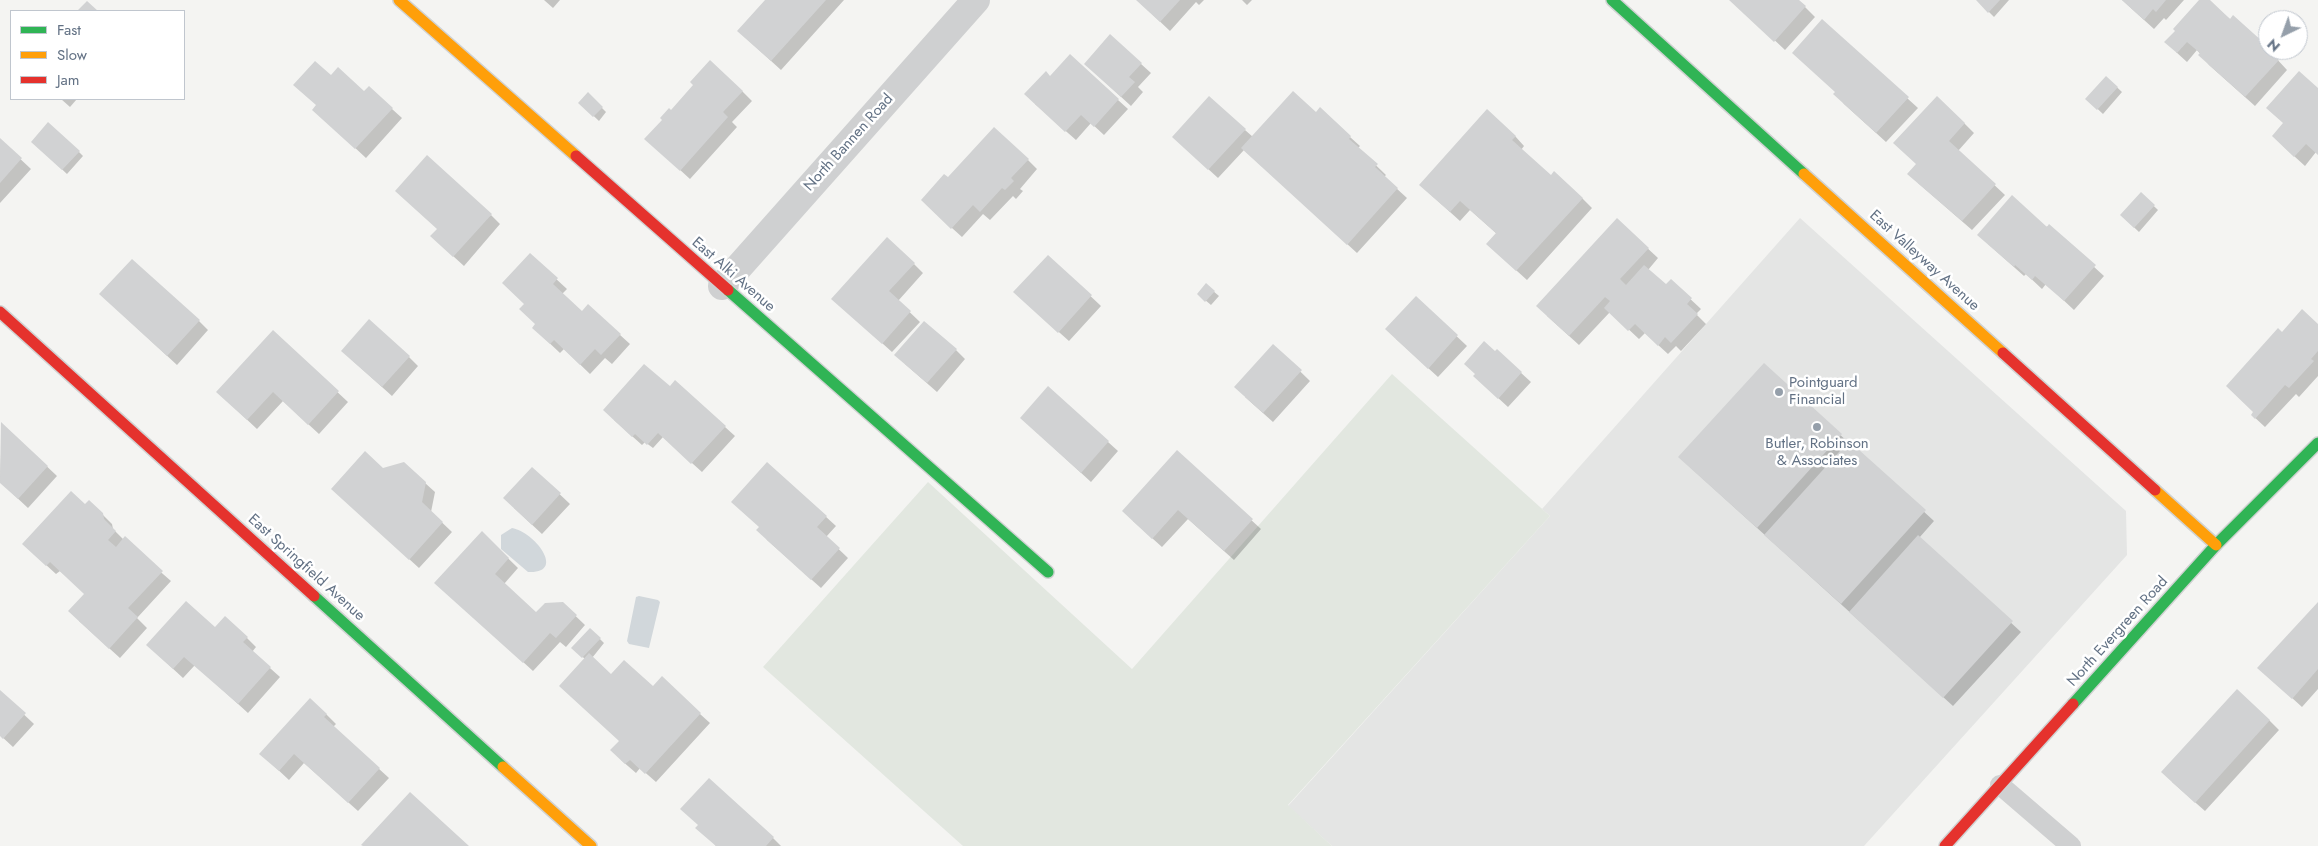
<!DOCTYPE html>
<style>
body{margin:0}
#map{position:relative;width:2318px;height:846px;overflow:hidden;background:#f4f4f2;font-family:Jost,sans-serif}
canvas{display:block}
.legend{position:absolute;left:10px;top:10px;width:175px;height:90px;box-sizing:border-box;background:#fff;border:1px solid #c0c6ce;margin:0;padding:6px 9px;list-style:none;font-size:15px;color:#627184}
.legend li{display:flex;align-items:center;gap:10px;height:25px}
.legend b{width:25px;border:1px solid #c0c6ce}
.north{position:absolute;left:2258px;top:10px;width:50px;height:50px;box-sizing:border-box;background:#fff;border:1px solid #c0c6ce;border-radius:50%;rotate:222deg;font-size:14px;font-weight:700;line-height:20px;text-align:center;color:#627184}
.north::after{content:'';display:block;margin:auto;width:18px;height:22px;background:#959faa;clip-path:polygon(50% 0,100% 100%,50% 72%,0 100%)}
</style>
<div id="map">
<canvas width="2318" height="846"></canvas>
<ul class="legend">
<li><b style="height:6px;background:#30b455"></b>Fast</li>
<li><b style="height:6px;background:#ff9f0a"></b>Slow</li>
<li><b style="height:6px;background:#e5322d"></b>Jam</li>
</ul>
<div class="north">N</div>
</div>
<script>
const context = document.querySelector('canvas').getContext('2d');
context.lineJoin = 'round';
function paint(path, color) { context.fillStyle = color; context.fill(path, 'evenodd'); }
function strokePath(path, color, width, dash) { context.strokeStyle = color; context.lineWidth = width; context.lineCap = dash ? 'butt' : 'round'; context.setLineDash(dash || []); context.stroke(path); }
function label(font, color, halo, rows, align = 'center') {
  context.font = font + ' Jost,sans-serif'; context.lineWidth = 5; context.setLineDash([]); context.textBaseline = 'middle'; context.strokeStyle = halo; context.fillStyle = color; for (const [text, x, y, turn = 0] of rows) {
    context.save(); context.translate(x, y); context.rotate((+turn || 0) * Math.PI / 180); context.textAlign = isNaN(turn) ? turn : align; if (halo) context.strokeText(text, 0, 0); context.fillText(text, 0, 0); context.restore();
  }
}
paint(new Path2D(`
 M1800,218l326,293 1,44 -263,291h-532l-44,-40 262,-290 -8,-7z`), '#e4e5e4');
paint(new Path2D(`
 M1392,374l158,142 -262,289 44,41h-369l-200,-179 165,-185 204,187z`), '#e2e7e0');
paint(new Path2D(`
 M512,528c23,4 55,46 16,44l-27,-23v-14z
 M639,596l19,4 2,2 -11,46 -20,-4 -2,-3 9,-44z`), '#d1d7db');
paint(new Path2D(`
 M544,0h16l-7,8z
 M767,0h77l-63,70 -33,-30z
 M1137,0h67l-5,5 -3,-3 -26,29z
 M1242,0h10l-5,5z
 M1732,0h66l17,17 -30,33z
 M1977,0h32l-15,17z
 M2122,0h62l-18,20 -2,-2 -10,11z
 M2201,0h7l23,20 3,-3 28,26 25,27 -32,36 -46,-41 -12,-15 -10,12 -11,-10z
 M1822,21l96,87 -32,34 -42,-38 -8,-12z
 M1110,36l41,37 -13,14 5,5 -12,14 -36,-33z
 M331,77l61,32 10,9 -36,40 -42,-39 -7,-13z
 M1051,77l67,23 10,9 -24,26 -13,-12 -15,17 -41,-36z
 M2106,77l16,15 -19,22 -16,-15z
 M2318,90v64l-2,-2 -11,14 -22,-20z
 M742,91l10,10 -20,21 5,5 -47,52 -34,-31 7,-28 8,-9z
 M588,94l18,18 -7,9 -19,-18z
 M61,99h16l-7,8z
 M1316,114l34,23 10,9 -2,2 28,27 -2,2 23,21 -50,55 -113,-103 -26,28 -35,-32 62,-16 8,7z
 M1964,123l10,10 -16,18 47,44 -33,35 -54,-47 -1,-18z
 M1515,136l9,10 -3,4 30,27 31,21 10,10 -65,72 -30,-27v-19l-27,-24 -10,11 -30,-27z
 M0,140l31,29 -31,34z
 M37,146l42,6 4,4 -16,18z
 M1028,160l9,9 -17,20 3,2 -7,8 -3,-3 -23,24 -7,-6 -21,23 -30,-27 16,-31z
 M2141,194l17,16 -19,22 -18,-17z
 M491,215l9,9 -36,42 -22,-20z
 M1617,220l41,38 -10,12 18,16 5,-5 30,28 -5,5 10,10 -25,27 -5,-5 -8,8 -23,-21 -6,6 -29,-27 -31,33 -32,-29z
 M2049,226l55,50 -30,34 -28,-26 -4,5 -16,-15 -2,2 -36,-32z
 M530,255l37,34 -5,5 20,18 6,-6 42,38 -18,20 -7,-6 -15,16 -26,-25 -4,4 -17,-16 -18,-33z
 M1048,256l53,50 -32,35 -44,-39z
 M914,264l9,9 -25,28 22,21 -28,30 -49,-44z
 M1206,285l13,11 -8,9 -13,-11z
 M1416,298l51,48 -29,31 -42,-38z
 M111,304l88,17 9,9 -31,35z
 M2318,325v51l-19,21 -3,-3 -31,33 -13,-12 30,-82z
 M273,332l75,70 -29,32 -36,-33 -26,28 -30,-28z
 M1274,346l36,35 -37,41 -28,-25z
 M956,350l9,9 -28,33 -32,-28z
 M1497,351l34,31 -23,25 -23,-21z
 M409,357l9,9 -26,30 -39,-35z
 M1764,365l170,156 -15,17 102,94 -68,74 -263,-239z
 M670,387l55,40 10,9 -33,36 -39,-35 -10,11 -8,-6 -3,3 -28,-25z
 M2,424l55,52 -29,32 -28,-26z
 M1031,427l77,15 10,9 -27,31z
 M1177,452l84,77 -27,31 -46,-41 -26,28 -29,-26z
 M767,463l69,63 -10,11 22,21 -27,30 -54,-48 -7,-13z
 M532,468l38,36 -28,30 -28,-26z
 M383,469l42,14 10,9 -4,20 21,20 -33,36 -77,-70z
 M85,505l17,9 10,10 1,5 11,11 47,41 -34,37 10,10 -27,30 -41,-37 7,-27 -26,-23 -4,3 -23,-21z
 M482,533l36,35 -14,16 32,29 27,-9 22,21 -19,22 -6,-5 -27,29 -87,-79z
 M2318,604v85l-16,18 -33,-30z
 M215,629l32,9 9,9 -4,5 28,25 -32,36 -53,-48 -12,13 -25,-23z
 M590,629l14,14 -12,15 19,17 42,13 47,26 10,9 -54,59 -16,-14 -4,5 -15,-13 -1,-19 -35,-82 -12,-11z
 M0,692l34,32 -21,23 -13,-12z
 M326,714l10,10 -3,3 56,51 -31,33 -54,-48 -15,17 -28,-26z
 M2269,720l10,10 -74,81 -33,-29z
 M709,780l64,58 8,8h-65l-17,-20z`), '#0003');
paint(new Path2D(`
 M765,0h61l-55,61 -34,-30z
 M1136,0h44l-20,22z
 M1729,0h70l7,6 -32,36z
 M1976,0h24l-12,13z
 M2122,0h44l-10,12 -3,-3 -9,11z
 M2199,0h11l20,19 3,-4 30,27 -2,2 18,16 -34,37 -47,-42 2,-2 -13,-11 -10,11 -13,-11 11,-11 -2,-2z
 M87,1l11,10h-21z
 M1822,19l87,78 -33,36 -43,-39 2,-2 -43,-39z
 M1110,34l32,29 -13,14 6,5 -14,15 -37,-33z
 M1070,54l49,45 -25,28 -13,-12 -16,17 -41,-38 22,-23 4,5z
 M710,60l33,31 -20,21 5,5 -48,54 -36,-32 18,-19 -2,-2 9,-10 2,2 22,-25 -3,-3z
 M315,61l16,14 7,-8 26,24 5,-5 24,22 -38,41 -43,-39 4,-5 -23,-20z
 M2299,71l19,17v67l-12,-11 -12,13 -22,-21 11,-13 -17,-15z
 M2106,76l12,11 -21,23 -12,-11z
 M1293,91l23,21 4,-5 31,29 -2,3 29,25 -3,3 23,21 -51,57 -106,-97z
 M588,92l15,15 -10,10 -15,-14z
 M1209,96l37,33 -38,41 -36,-33z
 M1937,96l28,27 -16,18 47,43 -34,37 -55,-47 9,-10 -23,-21z
 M1487,109l29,27 -4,4 39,35 3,-4 29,27 -67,73 -30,-27 10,-11 -36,-32 -10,11 -31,-27z
 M48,122l32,29 -18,19 -31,-28z
 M994,127l35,32 -18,19 3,3 -9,9 -3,-2 -22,24 -7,-7 -22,24 -30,-29 23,-26 4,3z
 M0,138l22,20 -22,25z
 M427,155l65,59 -39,43 -23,-21 7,-7 -42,-38z
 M2141,192l14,13 -21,23 -14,-13z
 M2012,195l35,32 2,-3 47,41 -32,36 -29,-25 -3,4 -17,-15 -1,2 -37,-32z
 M1617,218l32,30 -29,31 6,6 18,-20 22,19 5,-5 21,19 -5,6 11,10 -27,29 -6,-6 -7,9 -23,-22 -7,7 -24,-23 6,-7 -5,-4 -36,39 -33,-30z
 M887,237l28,26 -26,28 22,20 -29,33 -51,-45z
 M530,253l28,25 -5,6 29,27 6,-7 33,30 -20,21 -6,-6 -15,16 -26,-25 -4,4 -18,-16 3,-4 -16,-15 5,-5 -22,-21z
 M1048,255l44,40 -34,38 -45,-41z
 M132,259l68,61 -33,36 -68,-62z
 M1206,283l9,8 -10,11 -8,-8z
 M1416,296l42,39 -30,34 -43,-40z
 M2302,309l16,15v27l-7,8 3,2 -25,27 -4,-3 -30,34 -4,-4 2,-3 -27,-26 52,-58 4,4z
 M369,319l41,37 -28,31 -41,-36z
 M924,321l33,28 -30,34 -33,-28z
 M273,330l66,61 -31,34 -35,-33 -26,28 -31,-28z
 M1484,341l11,10 2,-2 25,23 -24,27 -25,-23 2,-2 -11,-10z
 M1273,344l29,26 -39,43 -29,-26z
 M1764,363l78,71 -85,94 -79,-71z
 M644,364l26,22 5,-6 51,46 -35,38 -33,-31 -11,12 -12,-11 -3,3 -29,-27z
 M1048,386l61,55 -28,32 -61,-55z
 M1,422l47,44 -30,33 -18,-16z
 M1849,441l77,69 -85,94 -77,-69z
 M1177,450l76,69 -29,32 -46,-41 -26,29 -30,-28z
 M365,451l18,17 21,-6 22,20 -4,20 21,20 -34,38 -78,-71z
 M767,462l60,54 -10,11 23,21 -29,32 -55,-50 3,-3 -28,-25z
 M532,467l29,26 -29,32 -29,-27z
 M71,491l14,13 4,-4 14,13 1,6 12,12 -8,9 8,7 9,-11 38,35 -35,37 10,9 -29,32 -41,-38 16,-17 -34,-32 -4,4 -24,-22z
 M482,531l27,27 -14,16 41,38 9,-9 18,-1 14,13 -21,23 -6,-5 -27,30 -89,-80z
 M1918,535l95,86 -70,77 -94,-86z
 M186,601l29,26 10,-11 23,21 -5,5 28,25 -33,37 -54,-47 -11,12 -27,-24z
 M2318,602v67l-26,30 -35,-31z
 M590,628l11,10 -19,20 -11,-10z
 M589,653l22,21 13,-14 29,26 9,-10 39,37 -56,61 -15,-14 -5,4 -15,-14 9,-9 -60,-55z
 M2237,689l33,31 -75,83 -34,-31z
 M0,690l26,23 -23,26 -3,-3z
 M310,698l17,16 -3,3 56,51 -32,35 -54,-49 -15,17 -20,-17z
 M709,778l65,59 -8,9h-50l-21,-18 3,-3 -18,-16z
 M410,792l59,54h-106l-2,-1z`), '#d1d2d3');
const fast = new Path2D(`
 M1612,0l192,174
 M728,290l320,282
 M314,596l189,171
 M2073,704l143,-159 102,-102`);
const slow = new Path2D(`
 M399,0l177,156
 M1804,174l199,179
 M2155,490l61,55
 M503,767l88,79`);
const jam = new Path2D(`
 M576,156l152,134
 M0,312l314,284
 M2003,353l152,137
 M1945,846l128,-142`);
strokePath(fast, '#d0d2d2', 14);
strokePath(slow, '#d0d2d2', 14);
strokePath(jam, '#d0d2d2', 14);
strokePath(new Path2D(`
 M2000,785l71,61`), '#cfd0d1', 20);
strokePath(new Path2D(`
 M722,286l254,-286`), '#cfd0d1', 28);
strokePath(fast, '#30b455', 11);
strokePath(slow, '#ff9f0a', 11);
strokePath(jam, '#e5322d', 11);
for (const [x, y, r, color] of [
 [1779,392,5,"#959faa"],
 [1817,427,5,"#959faa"]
]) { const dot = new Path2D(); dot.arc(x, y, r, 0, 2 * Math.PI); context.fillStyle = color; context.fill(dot); strokePath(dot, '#fff', 2); }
label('15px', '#627184', '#fff', [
 ["North Bannen Road",849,143,-48],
 ["East Valleyway Avenue",1924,261,42],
 ["East Alki Avenue",733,275,41],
 ["East Springfield Avenue",306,568,42],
 ["North Evergreen Road",2118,632,-48]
]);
label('15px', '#627184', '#fff', [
 ["Pointguard",1789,383],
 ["Financial",1789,400],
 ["Butler, Robinson",1817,444,"center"],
 ["& Associates",1817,461,"center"]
], 'left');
</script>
